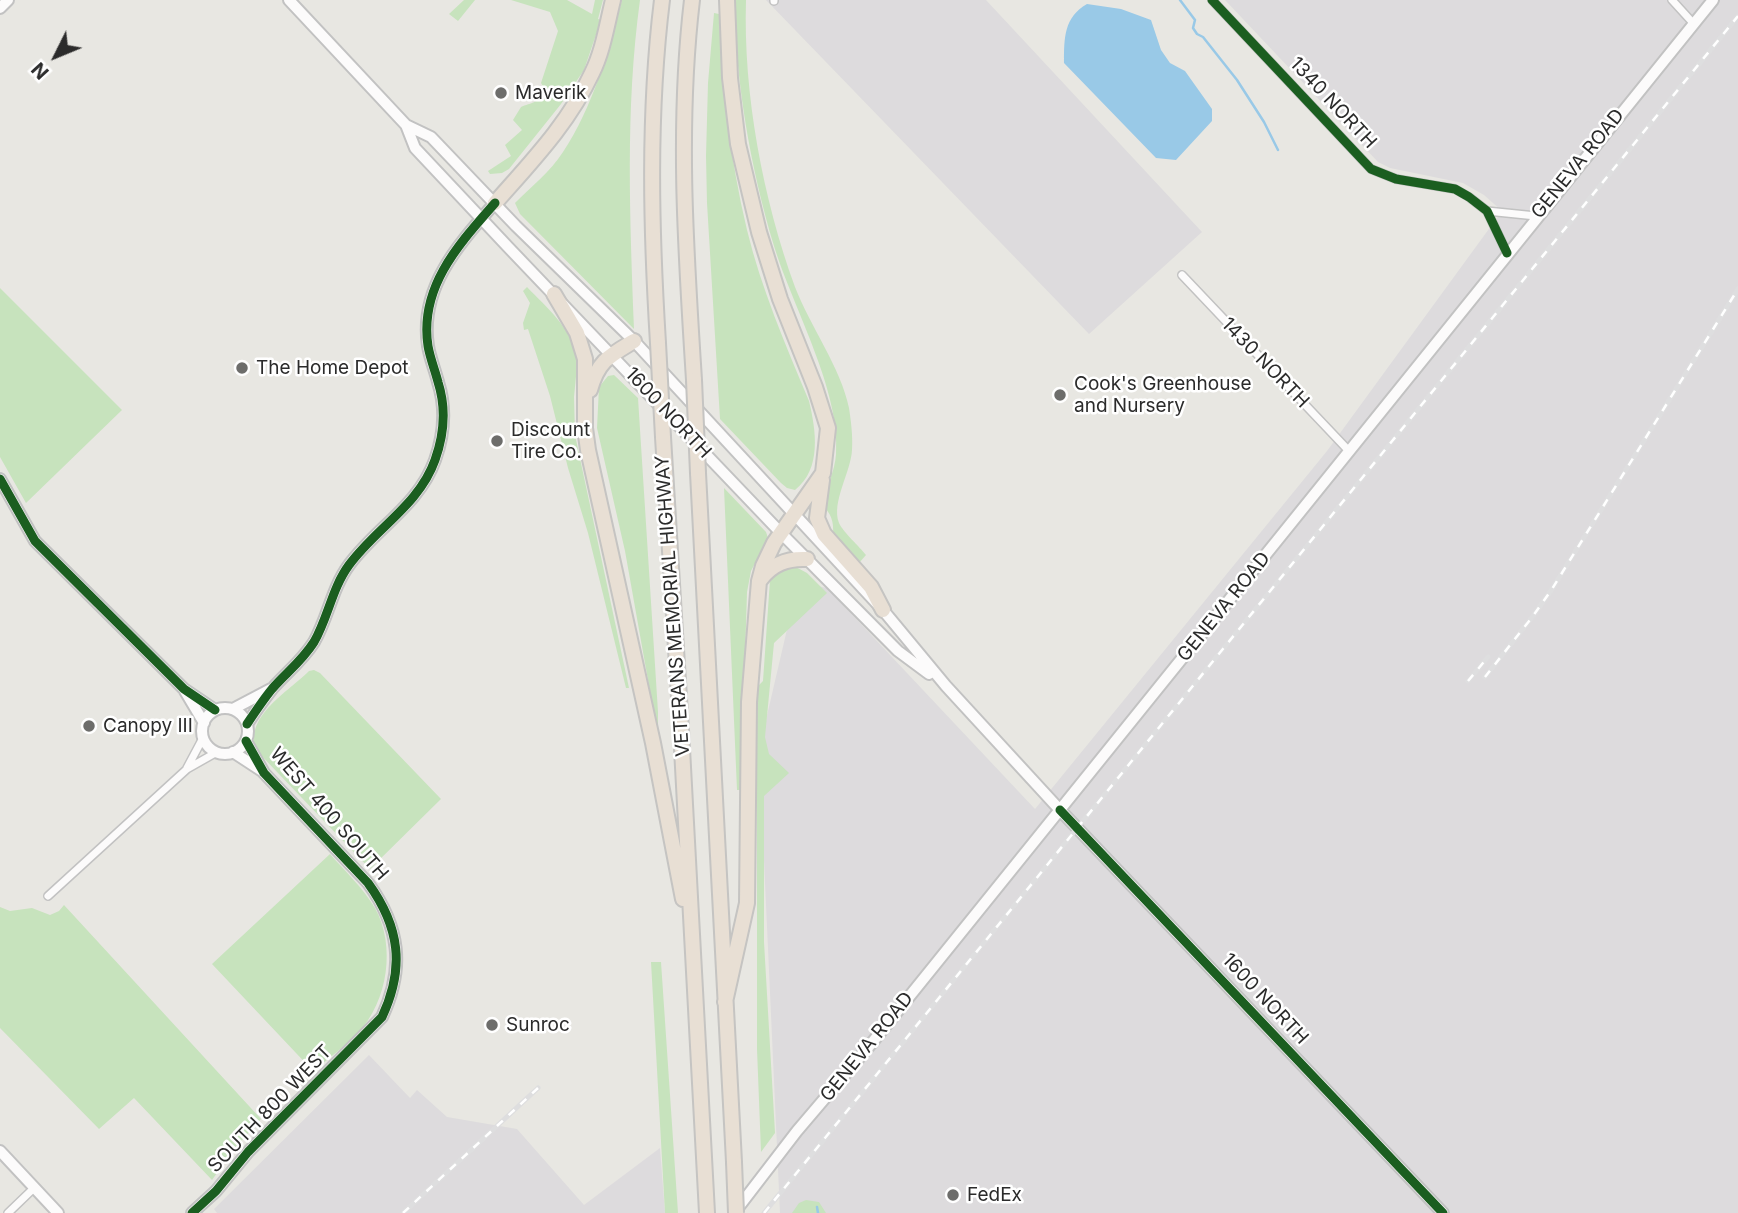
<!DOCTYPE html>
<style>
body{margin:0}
#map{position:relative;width:1738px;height:1213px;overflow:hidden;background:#e8e7e2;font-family:Inter,sans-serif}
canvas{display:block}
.north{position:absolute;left:21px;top:21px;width:70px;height:70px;-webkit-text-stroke:5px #fff;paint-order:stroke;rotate:227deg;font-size:19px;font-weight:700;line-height:28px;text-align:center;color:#2b2b2b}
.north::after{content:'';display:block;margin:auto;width:24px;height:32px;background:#2b2b2b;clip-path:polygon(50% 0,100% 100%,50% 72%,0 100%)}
</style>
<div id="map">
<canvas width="1738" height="1213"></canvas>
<div class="north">N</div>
</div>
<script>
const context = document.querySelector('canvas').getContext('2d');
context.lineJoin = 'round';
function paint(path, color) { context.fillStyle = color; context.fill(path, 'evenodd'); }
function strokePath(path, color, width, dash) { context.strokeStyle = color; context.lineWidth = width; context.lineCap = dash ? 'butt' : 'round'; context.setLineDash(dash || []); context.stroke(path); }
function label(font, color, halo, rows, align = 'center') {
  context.font = font + ' Inter,sans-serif'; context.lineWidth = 5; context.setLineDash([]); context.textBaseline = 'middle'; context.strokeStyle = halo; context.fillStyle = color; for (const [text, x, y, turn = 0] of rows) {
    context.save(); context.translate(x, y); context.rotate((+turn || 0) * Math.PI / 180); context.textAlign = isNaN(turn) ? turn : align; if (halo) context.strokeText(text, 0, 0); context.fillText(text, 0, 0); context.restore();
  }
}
paint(new Path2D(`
 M766,0h220l216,232 -113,102z
 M1225,0h513v1213h-958l-21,-463 39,-168 29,6 208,221 292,-358 175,-240 -18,-16 -21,-12 -73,-15 -12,-6z
 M369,1055l41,43 7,-8 30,27 70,12 67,76 76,-57 5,65h-448l-3,-4z`), '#dddbdd');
paint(new Path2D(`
 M464,0h11l-17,21 -9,-7z
 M511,0h56l25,14 3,-14h8l-5,19 3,1 -17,50 -23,34 -52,65 -7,4 -12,1 -2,-3 23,-15 -6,-11 17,-15 -9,-10 8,-13c9,-4 22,-5 24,-17l-4,-7 17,-52 -8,-19z
 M622,0h18c-15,109 -10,219 -6,329l-114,-115 -5,-11c16,-16 35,-31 48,-51 30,-45 45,-100 59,-152z
 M734,0h12c-3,94 17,199 49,287 15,39 46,81 54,121 2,13 4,29 3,42 -1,22 -21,52 -13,73 4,9 21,24 27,32l-7,8 -26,-29c1,-13 -2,-21 -12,-30 5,-17 14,-32 15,-50 5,-63 -43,-146 -62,-208 -24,-80 -38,-163 -40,-246z
 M714,13l5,1c3,73 11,145 28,216 14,58 39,116 62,171 7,29 13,68 -14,89l-8,-2 -6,-5 -61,-64 -13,-216 -1,-47 2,-73z
 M527,287c20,21 44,40 49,70l2,-1 -4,41 1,38 54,253h-3l-38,-155 -20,-65 -18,-72 -22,-67 -4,1 -1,-7 7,-20 -7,-12z
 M0,288l122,122 -96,93 -26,-46z
 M614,375l24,23 20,314v13h-2l-31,-174 -28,-123 2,-41 9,-11z
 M724,488l42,44 2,6 -17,33 -4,21 -6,198h-4z
 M794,566l13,7 20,20 -53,50 -9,94 4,17 20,19 -25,23v146l11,191 -14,19 -4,-103v-355l1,-8 5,-5 7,-101 10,-13z
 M314,670l6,3 121,126 -71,70 -115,-120c-9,-34 33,-57 54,-78z
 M330,854c15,17 33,34 45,54 21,38 13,93 -17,125 -14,14 -30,26 -45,38l-101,-107z
 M64,905l197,214 -26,29 -23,32 -78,-82 -35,31 -99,-101v-121l10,4 22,-3 18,7 9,-4z
 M661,962l17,251h-13l-14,-251z
 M806,1200l13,2 7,11h-34l7,-10z`), '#c7e3bd');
paint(new Path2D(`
 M1087,4l34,5 30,11 10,30 9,13 15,8 27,38v12l-36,39 -20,-2 -92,-95c0,-25 0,-46 23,-59z`), '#99c9e7');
strokePath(new Path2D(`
 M1180,0l15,20 -2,8 4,6 6,3 34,43 27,42 14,28
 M817,1207l1,6`), '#99c9e7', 2.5);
const street = new Path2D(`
 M1212,0l159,169 25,10 59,10 14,8 18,14 20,42
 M1672,0l21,23
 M774,1v-1
 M1487,211l49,5
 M1182,275l167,176
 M187,768l16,-30
 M48,896l139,-127 30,-17
 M8,1213l26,-25`);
const secondary = new Path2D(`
 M289,0l117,125 9,23 93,99 273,286 117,118 31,23
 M0,8l8,-8
 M406,125l25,12 85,89 118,115 249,269 63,76 114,124 383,403
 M0,479l35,62 149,148 31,21
 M185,691l19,32
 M202 731a23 23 0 1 1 46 0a23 23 0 1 1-46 0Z
 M233,709l38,-20
 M247,724c8,-12 16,-24 25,-35 14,-16 30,-28 42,-47 14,-24 18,-54 35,-77 27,-37 70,-60 86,-105 9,-25 11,-53 3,-78 -3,-12 -8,-24 -10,-36 -9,-59 31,-102 67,-143
 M233,752l29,19
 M0,1151l58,62
 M192,1213l24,-22 32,-39 134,-135c23,-49 18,-90 -14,-134l-104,-110 -18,-32
 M734,1213l63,-82 74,-87 842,-1044`);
const highway = new Path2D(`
 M692,0c-15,127 -6,253 2,380
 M495,203c36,-41 74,-80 97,-130 11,-22 15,-49 21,-73
 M554,294l23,39 8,26v69l3,22 65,293 30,156
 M658,343c-7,-114 -10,-229 4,-343
 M590,390c8,-29 19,-34 44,-49
 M663,437l18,293 26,483
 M698,473l36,689
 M822,480l-5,38 7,16 47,53 12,23
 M760,580c12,-16 27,-22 47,-21
 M725,1002l22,-99 2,-201 10,-121 4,-15 11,-23 49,-70 5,-45 -13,-41 -35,-88 -21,-67 -21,-88 -8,-66 -3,-78`);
strokePath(street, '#c2c2c2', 10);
strokePath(secondary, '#c2c2c2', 14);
strokePath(highway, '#c5c4c2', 18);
strokePath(street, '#fcfbfb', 7);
strokePath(secondary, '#fcfbfb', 10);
strokePath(highway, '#e8dfd4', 14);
const rail = new Path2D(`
 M1485,677l48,-61 19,-27 186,-300
 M1468,681l20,-24
 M403,1213l135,-125
 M764,1213l974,-1197`);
strokePath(rail, '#dededf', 5);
strokePath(rail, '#fff', 2.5, [8]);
const highwayBridge = new Path2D(`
 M658,343l5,94
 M694,380l4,93
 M734,1162l2,51`);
strokePath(highwayBridge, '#c5c4c2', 18, []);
strokePath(highwayBridge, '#e8dfd4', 14);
strokePath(new Path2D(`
 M1212,0l159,169 25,10 59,10 14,8 18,14 20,42
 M0,479l35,62 149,148 31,21
 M247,724c8,-12 16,-24 25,-35 14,-16 30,-28 42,-47 14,-24 18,-54 35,-77 27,-37 70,-60 86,-105 9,-25 11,-53 3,-78 -3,-12 -8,-24 -10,-36 -9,-59 31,-102 67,-143
 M1060,810l383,403
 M192,1213l24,-22 32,-39 134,-135c23,-49 18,-90 -14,-134l-104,-110 -18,-32`), '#1b5e20', 9);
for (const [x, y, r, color] of [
 [501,93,7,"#6d6d6b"],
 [242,368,7,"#6d6d6b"],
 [1060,395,7,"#6d6d6b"],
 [497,441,7,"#6d6d6b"],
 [89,726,7,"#6d6d6b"],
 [492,1025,7,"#6d6d6b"],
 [953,1195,7,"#6d6d6b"]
]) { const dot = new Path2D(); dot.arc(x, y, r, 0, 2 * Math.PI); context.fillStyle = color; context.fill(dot); strokePath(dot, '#fff', 2.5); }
label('19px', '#2b2b2b', '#fff', [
 ["Maverik",515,93],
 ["The Home Depot",256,368],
 ["Cook's Greenhouse",1074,384],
 ["and Nursery",1074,406],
 ["Discount",511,430],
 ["Tire Co.",511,452],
 ["Canopy III",103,726],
 ["Sunroc",506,1025],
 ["FedEx",967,1195]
], 'left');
label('19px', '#2b2b2b', '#fff', [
 ["1340 NORTH",1333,103,47],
 ["GENEVA ROAD",1578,164,-51],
 ["1430 NORTH",1265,363,46],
 ["1600 NORTH",668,413,47],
 ["VETERANS MEMORIAL HIGHWAY",673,606,-94],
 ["GENEVA ROAD",1224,607,-51],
 ["WEST 400 SOUTH",329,814,49],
 ["1600 NORTH",1265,999,47],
 ["GENEVA ROAD",867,1047,-51],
 ["SOUTH 800 WEST",270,1109,-46]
]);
</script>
